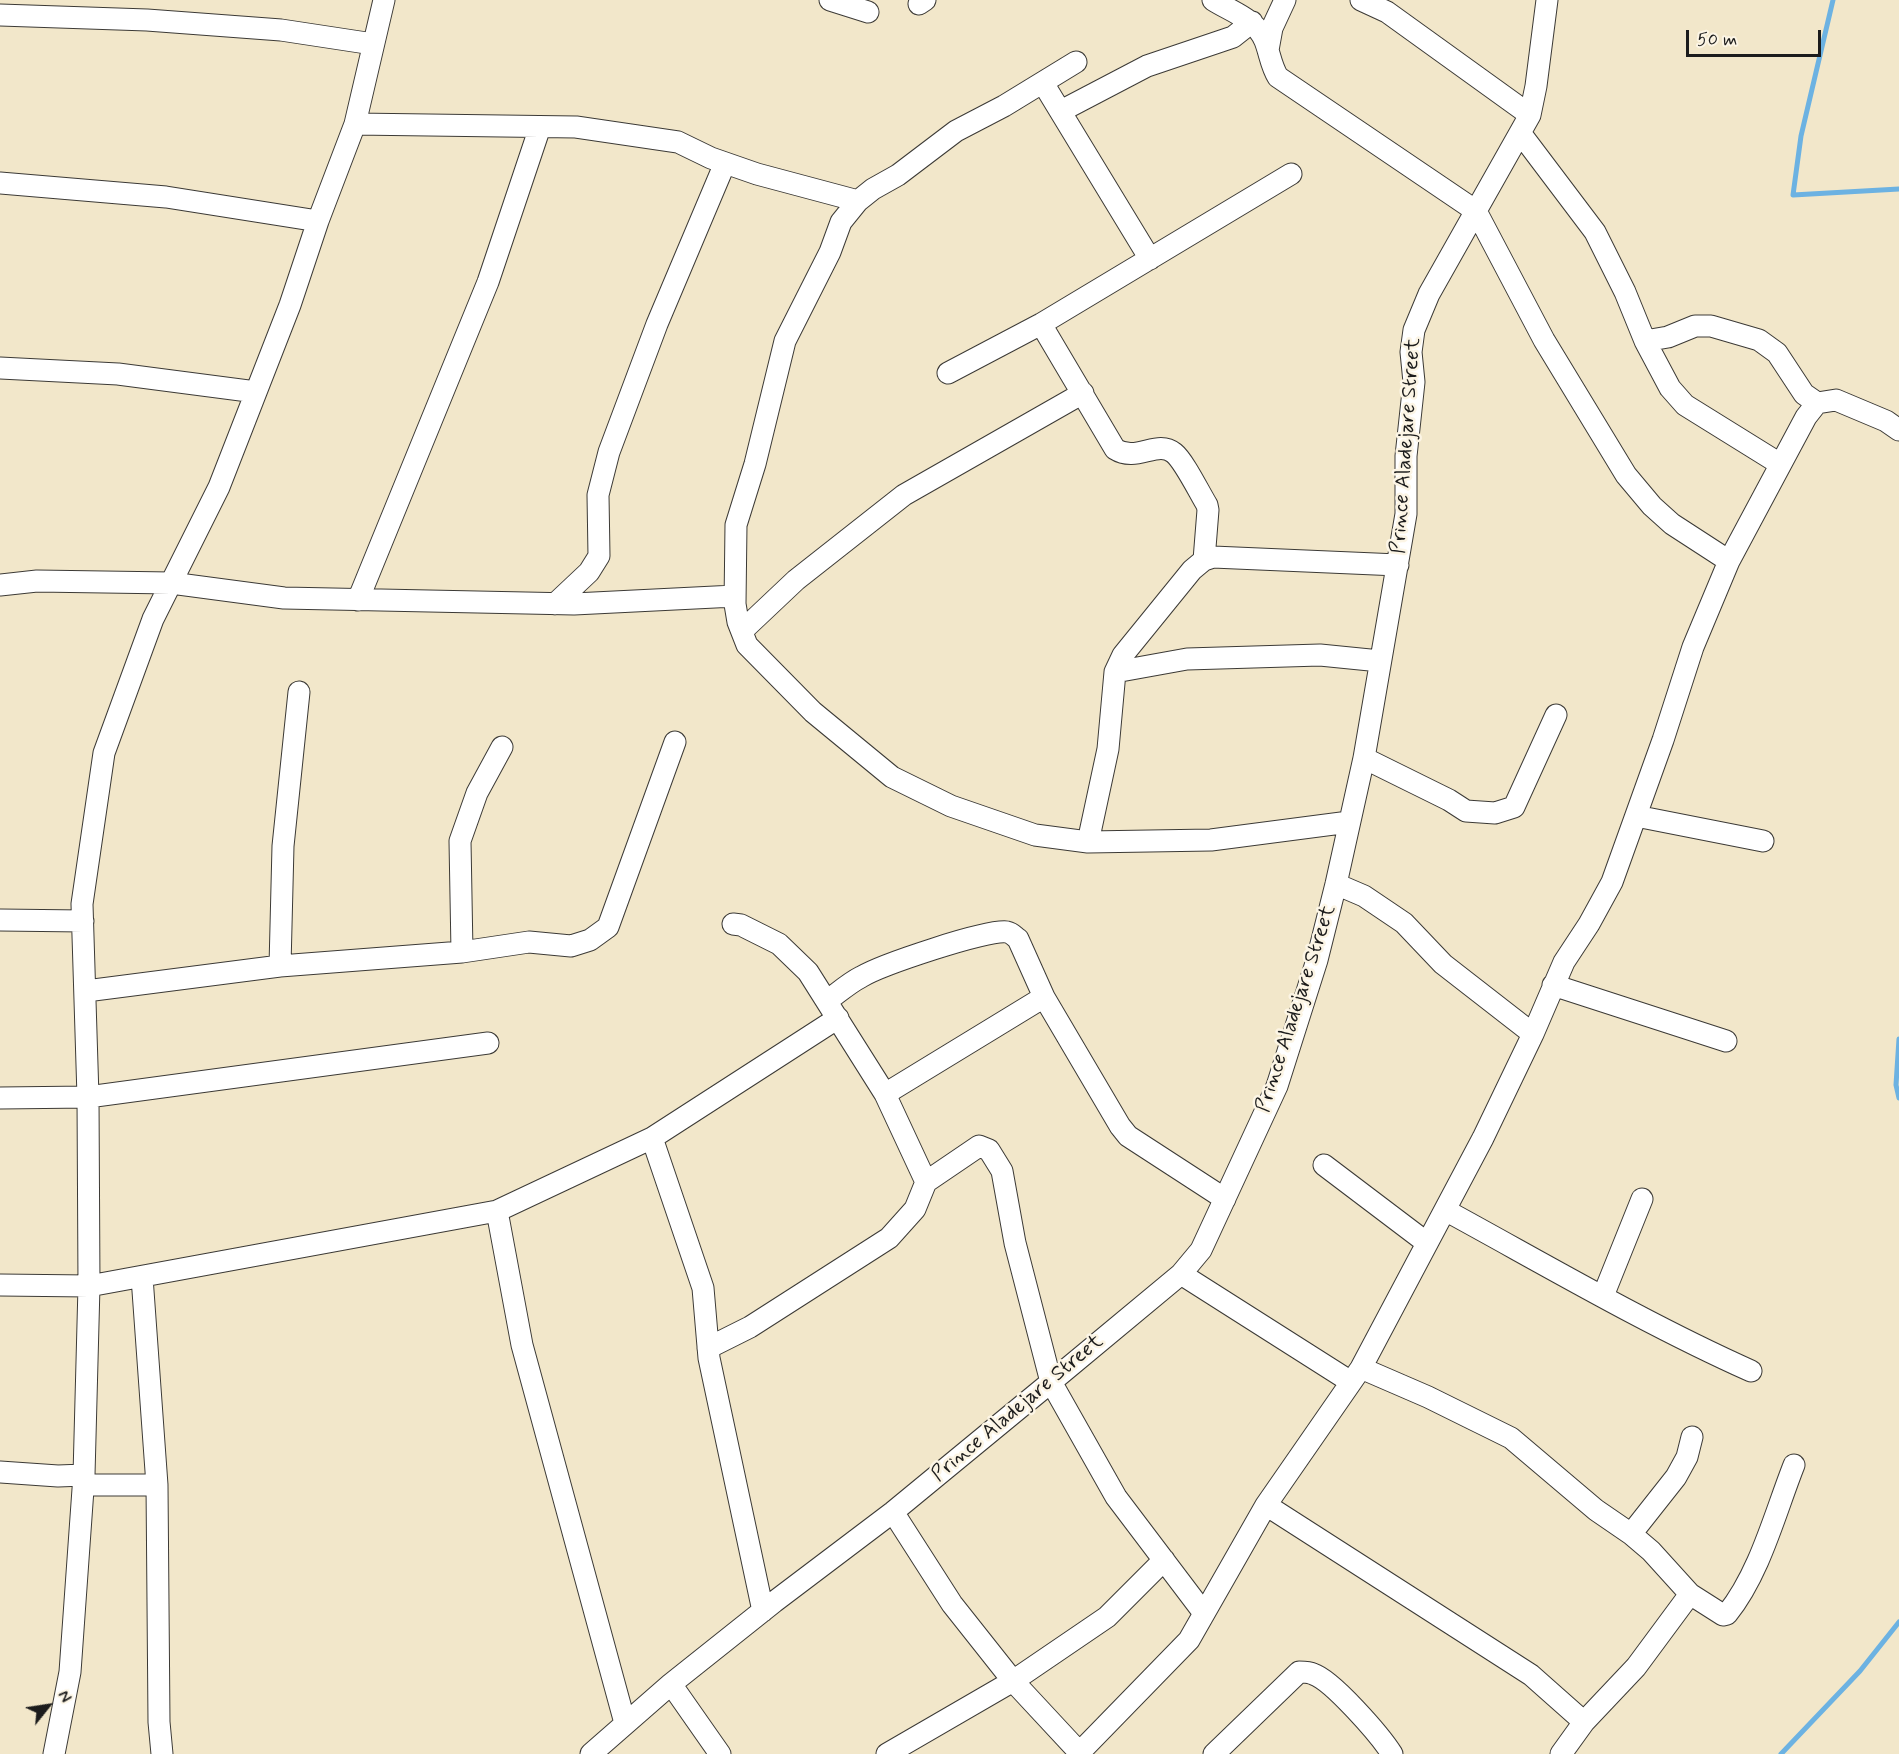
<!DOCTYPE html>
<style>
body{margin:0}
#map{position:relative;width:1899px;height:1754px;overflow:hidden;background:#f2e7ca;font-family:Mynerve,sans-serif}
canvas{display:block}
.north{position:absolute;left:18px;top:1676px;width:60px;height:60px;-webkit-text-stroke:4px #fcf5e5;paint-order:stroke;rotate:60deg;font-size:16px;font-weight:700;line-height:24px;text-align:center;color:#1c1c1c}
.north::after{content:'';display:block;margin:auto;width:21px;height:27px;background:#1c1c1c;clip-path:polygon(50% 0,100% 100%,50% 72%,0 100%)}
.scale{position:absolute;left:1686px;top:30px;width:135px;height:27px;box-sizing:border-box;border:3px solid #1c1c1c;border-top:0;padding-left:8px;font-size:18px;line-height:21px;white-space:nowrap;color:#1c1c1c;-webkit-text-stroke:4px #fcf5e5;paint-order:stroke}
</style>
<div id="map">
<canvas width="1899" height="1754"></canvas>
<div class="north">N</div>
<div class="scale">50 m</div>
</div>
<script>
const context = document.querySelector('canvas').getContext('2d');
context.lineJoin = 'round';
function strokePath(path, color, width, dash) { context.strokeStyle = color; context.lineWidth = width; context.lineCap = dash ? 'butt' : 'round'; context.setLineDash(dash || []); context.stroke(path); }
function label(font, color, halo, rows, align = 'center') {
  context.font = font + ' Mynerve,sans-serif'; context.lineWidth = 5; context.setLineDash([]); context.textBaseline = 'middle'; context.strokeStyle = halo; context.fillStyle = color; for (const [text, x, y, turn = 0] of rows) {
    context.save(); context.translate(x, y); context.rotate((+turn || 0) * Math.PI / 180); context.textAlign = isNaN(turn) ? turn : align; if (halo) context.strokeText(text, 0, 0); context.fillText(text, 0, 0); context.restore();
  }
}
strokePath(new Path2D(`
 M1833,0l-32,136 -8,59 106,-6
 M1899,1039l-3,46 3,13
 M1781,1754l79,-83 39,-49`), '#6cb2e2', 5);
const minor = new Path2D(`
 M830,0l38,12
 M1213,0c19,12 43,19 52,41 5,13 6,25 13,36l198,134 68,129 82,135 26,31 20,18 57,37
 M1361,0l26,12 143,103
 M919,4l6,-4
 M0,15l147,5 134,10 92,14
 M1268,50l4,-22 13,-28
 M1076,62l-72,44 -48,25 -58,44 -25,14 -15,12 -17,21 -11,30 -45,89 -30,123 -19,61 -1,79 3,18 9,23 66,67 79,65 59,29 84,29 53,7 123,-2 138,-18
 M1043,83l107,176
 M1061,111l86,-45 86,-29 19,-15
 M355,124l221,3 102,15 33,16 46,16 101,27
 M1521,134l74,98 30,60 20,49 25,47 15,17 95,59
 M0,183l166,14 152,24
 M1041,324l74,125c22,14 42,-10 59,4 10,8 25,39 33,52l1,5 -4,50
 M1645,341l23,-4 27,-11h16l48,14 18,13 27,41 13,9
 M0,368l118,6 138,18
 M948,373l93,-49 250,-150
 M0,585l37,-4 134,2 113,15 290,6 161,-8
 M358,600l130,-318 52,-155
 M555,604l34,-32 10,-16 -1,-61 11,-43 48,-128 68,-161
 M742,631l54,-51 108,-85 179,-102
 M1115,672l72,-13 133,-4 60,6
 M1364,758l85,42 17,11 29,2 19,-6 42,-92
 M1636,816l127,25
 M1088,842l20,-93 7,-77 8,-17 69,-85 12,-10 9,-3 185,8
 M1336,884l28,12 40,27 39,41 90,70
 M0,920l83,1
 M462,952l-2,-111 17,-48 25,-46
 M280,966l3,-120 16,-154
 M1553,985l173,56
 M86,991l194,-25 182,-14 67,-10 42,4 19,-6 18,-13 67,-185
 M827,1001c11,-8 22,-18 34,-24 20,-12 126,-48 146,-45 5,1 7,4 11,7l26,58 76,129 8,10 97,63
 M885,1094l159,-97
 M0,1098l88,-1 400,-54
 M652,1138l51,150 6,70 54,253
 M1324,1165l103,78
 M926,1182l53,-36 10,4 13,21 13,72 36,139 65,115 87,115
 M1445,1210c101,55 201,114 306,161
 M497,1211l25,134 103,378
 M1181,1274l170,108
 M142,1277l15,208 2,237 3,32
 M0,1285l89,1 408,-75 155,-73 186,-120
 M1603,1296l39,-97
 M708,1348l42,-21 139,-89 26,-29 11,-27 -41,-88 -77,-122 -29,-28 -38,-19 -8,-1
 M1361,1368l67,29 83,41 85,72 35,24 20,17 39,43 33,21 4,-1c33,-41 48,-101 67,-149
 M0,1472l58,4 26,-1
 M84,1485h73
 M1266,1505l265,170 53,47
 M893,1512l59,92 61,77 66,71
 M1631,1534l45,-57 11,-20 5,-20
 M671,1684l49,70
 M54,1754l16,-82 14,-197 5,-189 -1,-189 -6,-193 22,-151 49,-134 66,-132 71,-182 28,-84 37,-97 29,-124
 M591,1754l80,-70 103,-82 119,-90 158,-130 130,-108 20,-24 76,-164 40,-126 19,-76 28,-126 42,-244v-58l8,-74 -3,-30 3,-22 15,-36 101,-179 6,-29 11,-86
 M887,1754l126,-73 94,-64 57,-57
 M1078,1754l111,-114 77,-135 95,-137 122,-230 50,-104 31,-72 25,-38 23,-42 51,-142 30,-93 36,-86 77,-144 11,-14 19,-3 50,21 13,9
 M1214,1754l85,-82c4,0 10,0 14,2 19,6 67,61 79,80
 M1561,1754l23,-32 52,-55 54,-73`);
strokePath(minor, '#3c3a36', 23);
strokePath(minor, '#fff', 21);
label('21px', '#1c1c1c', '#fcf5e5', [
 ["Prince Aladejare Street",1407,446,-86],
 ["Prince Aladejare Street",1297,1009,-72],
 ["Prince Aladejare Street",1018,1409,-40]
]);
</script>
